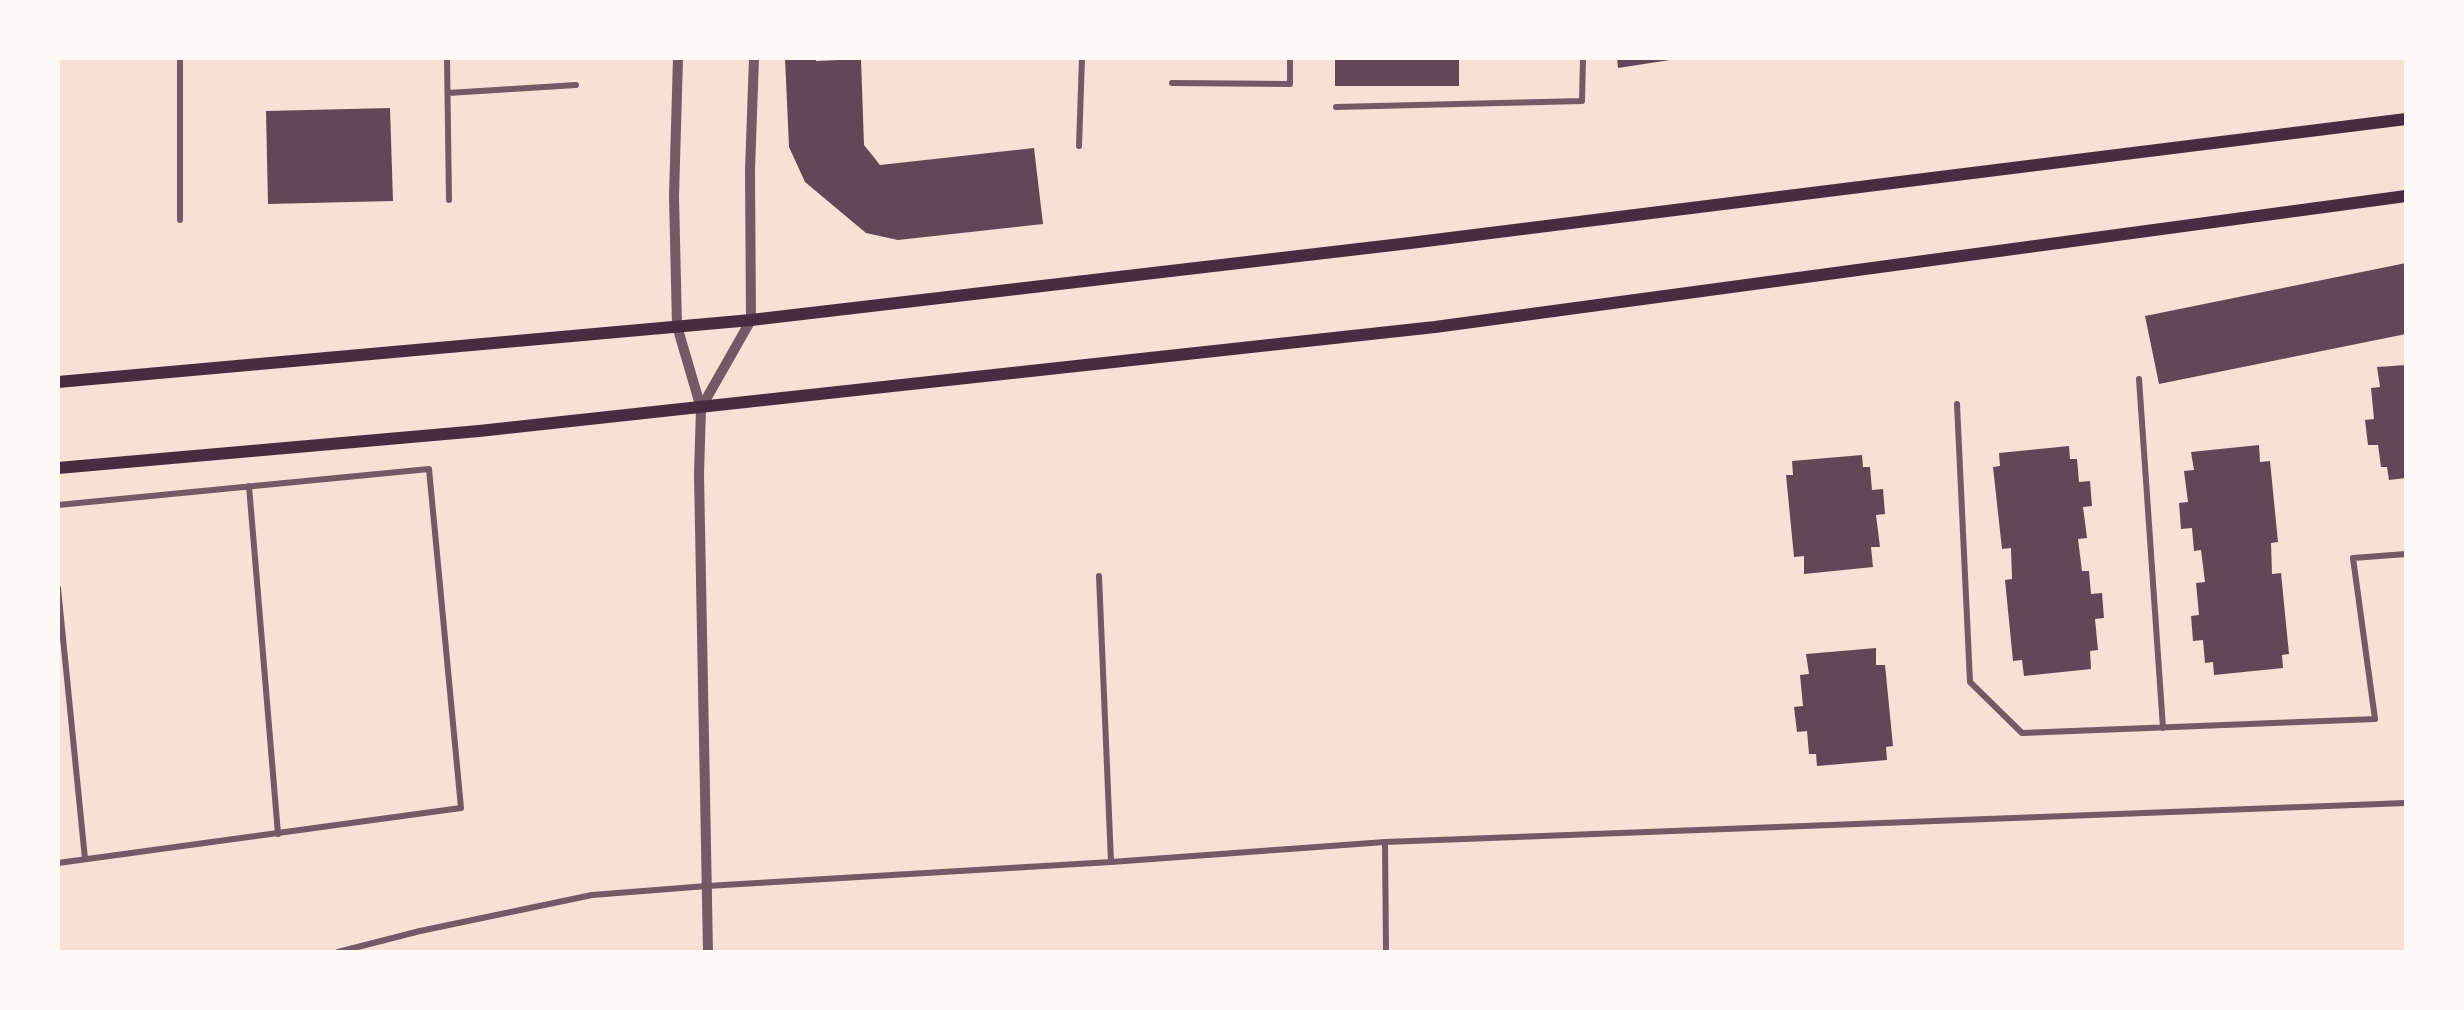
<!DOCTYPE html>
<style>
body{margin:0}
#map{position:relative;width:2464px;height:1010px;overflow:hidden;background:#f7e1d7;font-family:Manrope,sans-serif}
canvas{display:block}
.frame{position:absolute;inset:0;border:60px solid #fffaf5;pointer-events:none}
</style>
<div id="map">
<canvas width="2464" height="1010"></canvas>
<div class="frame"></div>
</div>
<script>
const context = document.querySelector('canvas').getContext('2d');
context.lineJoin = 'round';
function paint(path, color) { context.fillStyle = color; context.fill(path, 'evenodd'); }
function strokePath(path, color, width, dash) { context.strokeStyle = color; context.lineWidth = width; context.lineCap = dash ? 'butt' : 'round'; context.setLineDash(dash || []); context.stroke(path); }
paint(new Path2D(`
 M785,58h31v3l45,-2 3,86 16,20 154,-17 9,76 -145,16 -32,-7 -61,-51 -16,-35z
 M1335,58h124v28h-124z
 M1617,58h53v2l-52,8z
 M390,108l3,93 -125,3 -2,-93z
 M2406,263v71l-247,50 -14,-68z
 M2406,365v113l-17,2 -2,-13h-6l-3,-22h-10l-3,-25 9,-1 -3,-31 9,-1 -3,-20z
 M2259,445l1,17 10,-1 8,81 -7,1 1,31 9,-1 8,81 -7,1 1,13 -69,7 -1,-13 -8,1 -2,-23 -10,1 -2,-25 8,-1 -3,-32 9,-1 -4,-32 -7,1 -2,-23 -11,1 -2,-26 9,-1 -4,-31 10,-1 -3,-18z
 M2069,446l1,13h7l2,23 11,-1 2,25 -9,1 4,31 -9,1 4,32h7l2,23 11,-1 2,25 -9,1 3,31 -8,1 1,18 -67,7 -2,-16 -9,1 -8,-81 7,-1 -1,-31 -9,1 -9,-82 7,-1 -1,-13z
 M1862,455l1,12h7l2,23 11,-1 2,25 -9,1 4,32h-9l2,20 -69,7v-18l-10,1 -8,-82h7l-1,-14z
 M1876,648v17h9l8,81 -7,1 1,13 -70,6 -1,-12h-7l-2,-23 -10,1 -3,-25 9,-1 -3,-31 9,-1 -3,-20z`), '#644757');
strokePath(new Path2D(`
 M447,58l2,142
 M1172,83l118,1v-26
 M448,93l128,-8
 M1336,107l246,-6 1,-43
 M1079,146l3,-88
 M180,220v-162
 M2139,379l24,349
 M1957,404l13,278 52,51 353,-14 -22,-161 53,-4
 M249,486l29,348
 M58,505l371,-36 32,339 -403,55
 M1099,576l12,286
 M58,588l27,271
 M1385,842l1,110
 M338,952l82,-21 172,-36 115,-9 404,-24 274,-20 1021,-39`), '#755966', 6);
strokePath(new Path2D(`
 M678,58l-4,138 3,130 24,82 -2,66 9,478
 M701,408l50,-88 -1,-150 4,-112`), '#755966', 10);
strokePath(new Path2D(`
 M58,382l693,-62 659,-77 996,-124
 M58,468l421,-37 956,-104 971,-131`), '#4a2c40', 12);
</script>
